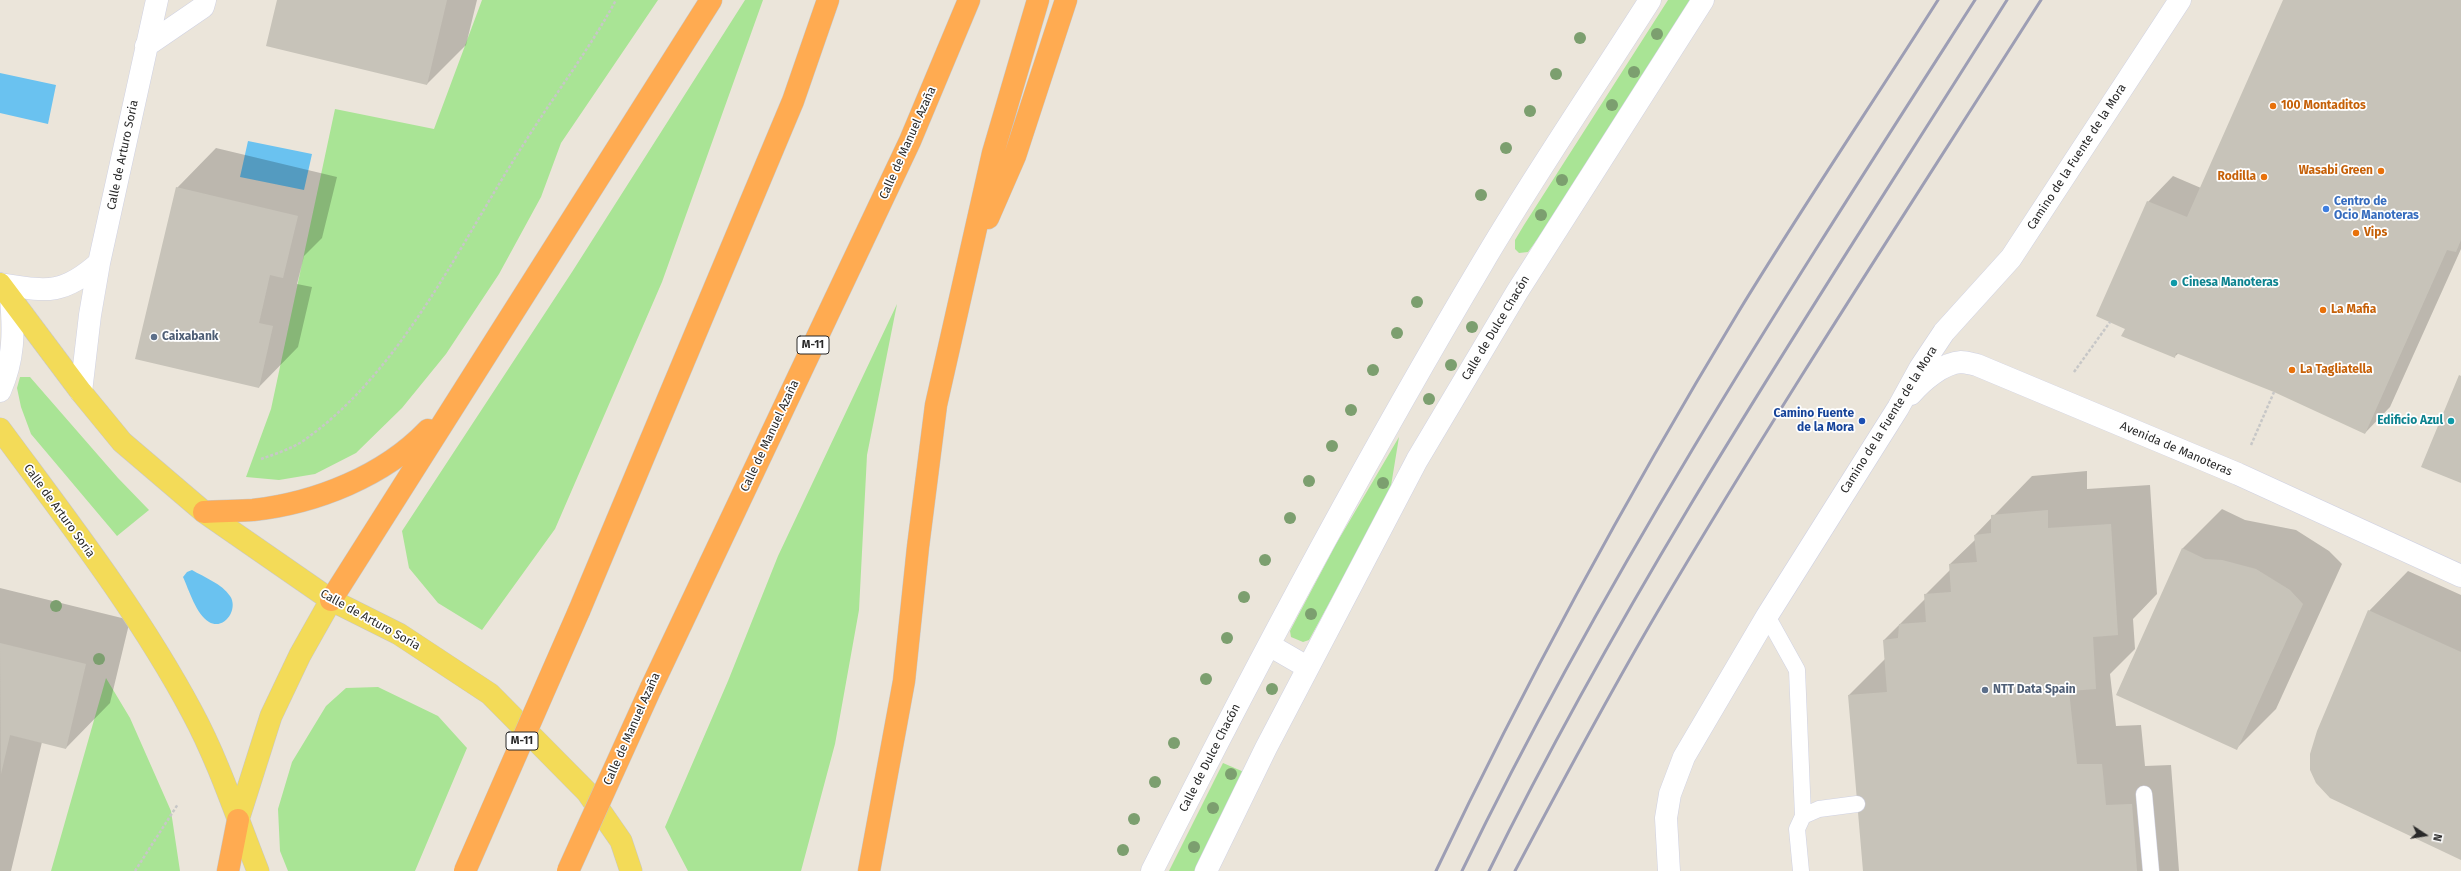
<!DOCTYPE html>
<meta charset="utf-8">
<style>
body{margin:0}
#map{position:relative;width:2461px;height:871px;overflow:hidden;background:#ebe5da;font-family:"Fira Sans",sans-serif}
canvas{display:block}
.north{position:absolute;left:2405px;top:815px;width:40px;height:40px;-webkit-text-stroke:3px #fff;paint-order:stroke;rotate:102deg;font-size:11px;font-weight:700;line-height:16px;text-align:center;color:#292929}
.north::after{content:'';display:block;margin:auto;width:14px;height:18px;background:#292929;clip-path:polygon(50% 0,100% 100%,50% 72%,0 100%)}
</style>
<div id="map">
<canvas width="2461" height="871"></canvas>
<div class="north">N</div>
</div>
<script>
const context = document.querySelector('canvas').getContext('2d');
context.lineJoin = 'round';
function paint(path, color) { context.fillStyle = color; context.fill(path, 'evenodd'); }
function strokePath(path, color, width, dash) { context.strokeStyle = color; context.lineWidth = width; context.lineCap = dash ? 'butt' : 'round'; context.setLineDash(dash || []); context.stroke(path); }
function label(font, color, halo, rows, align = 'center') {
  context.font = font + ' "Fira Sans",sans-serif'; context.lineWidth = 3.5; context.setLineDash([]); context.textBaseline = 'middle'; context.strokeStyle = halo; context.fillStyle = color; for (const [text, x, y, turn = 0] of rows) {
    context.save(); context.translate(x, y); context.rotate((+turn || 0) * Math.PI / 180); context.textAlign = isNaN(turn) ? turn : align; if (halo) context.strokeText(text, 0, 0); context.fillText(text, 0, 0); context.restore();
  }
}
paint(new Path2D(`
 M482,0h176l-97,143 -20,54 -42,77 -53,80 -44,54 -46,45 -41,21 -36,6 -33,-3 25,-68 64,-300 99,20z
 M745,0h18l-101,282 -107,247 -73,101 -44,-27 -29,-35 -7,-37 170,-259z
 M1668,0h23l-152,237 -11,15 -9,1 -4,-4v-9l9,-15z
 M897,304l-30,151 -8,155 -24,134 -34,127h-113l-23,-44 63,-146 50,-125z
 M20,377h10l88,101 31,32 -32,26 -86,-102 -10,-27 -4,-19z
 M1399,437l-9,55 -81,148 -6,2 -12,-5 -1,-6 46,-87z
 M106,678l24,40 41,93 9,60h-129z
 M378,687l60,29 29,32 -52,123h-127l-8,-20 -2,-42 14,-47 34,-56 20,-18z
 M1223,763l21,9 -50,99h-25z`), '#a9e495');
paint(new Path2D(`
 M0,73l56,12 -8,39 -48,-11z
 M248,141l64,13 -8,36 -64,-13z
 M192,570c12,7 30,14 38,26 9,13 -6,35 -21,26 -13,-8 -20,-32 -26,-45l4,-5z`), '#6ac2f0');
paint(new Path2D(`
 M278,0h199l-11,45 -39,39z
 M2284,0h177v249l-71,158 -25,26 -91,-42 -95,-38 -5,4 -47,-29 21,-126 25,-26 28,12z
 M216,148l121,29 -15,61 -18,18 -7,28 15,3 -14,60 -39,40 -82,-199z
 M2087,471v18l63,-4 7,109 -24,25 2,30 -25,25 6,52 25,-1 4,41 26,-1 8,106h-315l-15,-176 36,-36 -1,-19 41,-41v-4l26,-26 -1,-5 25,-24v-5l57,-59z
 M2222,509l23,11 51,10 33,21 13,13 -66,145 -39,39 -120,-54 66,-146z
 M2408,571l53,24v264l-92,-248z
 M0,588l130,32 -20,83 -44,45 -24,-6 -31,129h-11z`), '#0003');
paint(new Path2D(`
 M277,0h170l-20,85 -161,-39z
 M2283,0h178v240l-5,12 -9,-2 -82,184 -91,-42 -98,-39 -1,5 -54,-22 4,-7 -29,-13 51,-115 40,16z
 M176,187l122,29 -15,62 -13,-3 -11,48 14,3 -14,62 -124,-29z
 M2459,375l2,1v107l-40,-16z
 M2048,510v18l63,-4 7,111 -25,2 3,52 -27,2 8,73h25l4,41 26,-1 5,67h-274l-15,-176 39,-3 -4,-52 15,-2 1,-14 27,-2 -2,-28 27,-2 -2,-28 28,-2 -3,-27 17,-2v-18z
 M2182,548l23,11 17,1 34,9 34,21 13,14 -66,146 -121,-55z
 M2368,610l93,42v208l-131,-62 -14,-15 -6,-13v-16l7,-23z
 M0,643l86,21 -20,85 -56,-14 -9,39z`), '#c7c3b9');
const lane = new Path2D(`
 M1767,616l30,54 6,146
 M2144,794l7,77
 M1801,871l-4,-42 6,-13 16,-7 38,-5`);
const street = new Path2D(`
 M146,46l57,-39 2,-7
 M0,284c46,7 62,12 99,-21
 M0,391c14,-32 14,-59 11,-93
 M81,392l9,-77 9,-52 58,-263
 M1911,394c11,-13 32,-31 50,-32 5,0 11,2 16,3l261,109 223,102
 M1269,645l38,22
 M1152,871c104,-206 212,-409 330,-607 53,-90 112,-176 168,-264
 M1206,871l60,-123 151,-288 100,-168 186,-292
 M1669,871l-3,-53 4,-24 14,-37 83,-141 131,-208 22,-40 24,-36 67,-74 169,-258`);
const primary = new Path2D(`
 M0,284l81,108 41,50 82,70 127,88 68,34 91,60 97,98 34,49 10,30
 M0,429c67,91 138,182 192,283 27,50 45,106 66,159
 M238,820l33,-104 29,-61 31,-55`);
const highway = new Path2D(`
 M988,218l27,-62 51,-156
 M204,512c16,-1 33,-1 49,-2 63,-7 131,-34 175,-80
 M331,600l380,-600
 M579,611l214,-510 35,-101
 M651,688l259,-547 59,-141
 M228,871l10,-51
 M869,871l35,-190 14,-134 18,-142 57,-252 45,-153`);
strokePath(lane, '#cfd1e2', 17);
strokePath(street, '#cfd1e2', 23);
strokePath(primary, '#c7c7c7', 23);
strokePath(highway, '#c7c7c7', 23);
strokePath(new Path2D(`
 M2074,372l36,-50
 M2251,445l23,-53
 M261,459c14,-5 30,-10 42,-18 100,-70 157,-198 222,-299 30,-48 64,-92 91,-142
 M135,871l43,-67`), '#c7c7c7', 2.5, [3, 2]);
strokePath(lane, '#fff', 16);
strokePath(street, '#fff', 22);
strokePath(primary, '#f3db58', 22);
strokePath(highway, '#ffab51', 22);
strokePath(new Path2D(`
 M1436,871c91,-192 193,-378 303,-560 64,-105 133,-207 199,-311
 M1462,871c147,-304 331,-587 513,-871
 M1489,871c149,-303 338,-585 518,-871
 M1515,871c46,-87 93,-175 143,-260 122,-207 254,-408 383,-611`), '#9d9eb4', 3);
const highwayBridge = new Path2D(`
 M465,871l114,-260
 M568,871l83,-183`);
strokePath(highwayBridge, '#c7c7c7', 23, []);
strokePath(highwayBridge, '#ffab51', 22);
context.fillStyle = '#7c9f6f';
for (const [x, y] of [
 [1657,34],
 [1580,38],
 [1634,72],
 [1556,74],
 [1612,105],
 [1530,111],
 [1506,148],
 [1562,180],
 [1481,195],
 [1541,215],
 [1417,302],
 [1472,327],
 [1397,333],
 [1451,365],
 [1373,370],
 [1429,399],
 [1351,410],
 [1332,446],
 [1309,481],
 [1383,483],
 [1290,518],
 [1265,560],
 [1244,597],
 [56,606],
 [1311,614],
 [1227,638],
 [99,659],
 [1206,679],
 [1272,689],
 [1174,743],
 [1231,774],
 [1155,782],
 [1213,808],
 [1134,819],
 [1194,847],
 [1123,850]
]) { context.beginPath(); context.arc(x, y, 6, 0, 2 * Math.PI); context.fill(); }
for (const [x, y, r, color] of [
 [2273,106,4,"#e8710a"],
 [2381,171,4,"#e8710a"],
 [2264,177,4,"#e8710a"],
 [2326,209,4,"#3f7fe0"],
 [2356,233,4,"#e8710a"],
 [2174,283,4,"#0f9aa8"],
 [2323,310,4,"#e8710a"],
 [154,337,4,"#5c6f8a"],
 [2292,370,4,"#e8710a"],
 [1862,421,4,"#1a4fb4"],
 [2451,421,4,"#0f9aa8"],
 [1985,690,4,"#5c6f8a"]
]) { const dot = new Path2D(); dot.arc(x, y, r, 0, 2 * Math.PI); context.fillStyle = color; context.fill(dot); strokePath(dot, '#fff', 1.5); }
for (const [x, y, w] of [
 [813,345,32],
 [522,741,32]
]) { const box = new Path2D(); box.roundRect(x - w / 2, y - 9, w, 18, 3); context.fillStyle = '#fff'; context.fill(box); strokePath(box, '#292929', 1); }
label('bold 11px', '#292929', null, [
 ["M-11",813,345],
 ["M-11",522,741]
]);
label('bold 12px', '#c56008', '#fff', [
 ["100 Montaditos",2281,106],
 ["Wasabi Green",2373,171,"right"],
 ["Rodilla",2256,177,"right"],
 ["Vips",2364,233],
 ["La Mafia",2331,310],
 ["La Tagliatella",2300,370]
], 'left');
label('12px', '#292929', '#fff', [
 ["Calle de Manuel Azaña",908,143,-66],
 ["Calle de Arturo Soria",123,155,-78],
 ["Camino de la Fuente de la Mora",2077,157,-57],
 ["Calle de Dulce Chacón",1496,328,-59],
 ["Camino de la Fuente de la Mora",1889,420,-58],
 ["Calle de Manuel Azaña",770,436,-65],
 ["Avenida de Manoteras",2176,449,23],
 ["Calle de Arturo Soria",59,511,54],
 ["Calle de Arturo Soria",370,620,29],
 ["Calle de Manuel Azaña",632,729,-66],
 ["Calle de Dulce Chacón",1210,758,-63]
]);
label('bold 12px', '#366cbe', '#fff', [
 ["Centro de",2334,202],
 ["Ocio Manoteras",2334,216]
], 'left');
label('bold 12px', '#0d838f', '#fff', [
 ["Cinesa Manoteras",2182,283],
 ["Edificio Azul",2443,421,"right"]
], 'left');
label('bold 12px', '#4e5e75', '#fff', [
 ["Caixabank",162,337],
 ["NTT Data Spain",1993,690]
], 'left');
label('bold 12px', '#164399', '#fff', [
 ["Camino Fuente",1854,414],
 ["de la Mora",1854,428]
], 'right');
</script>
